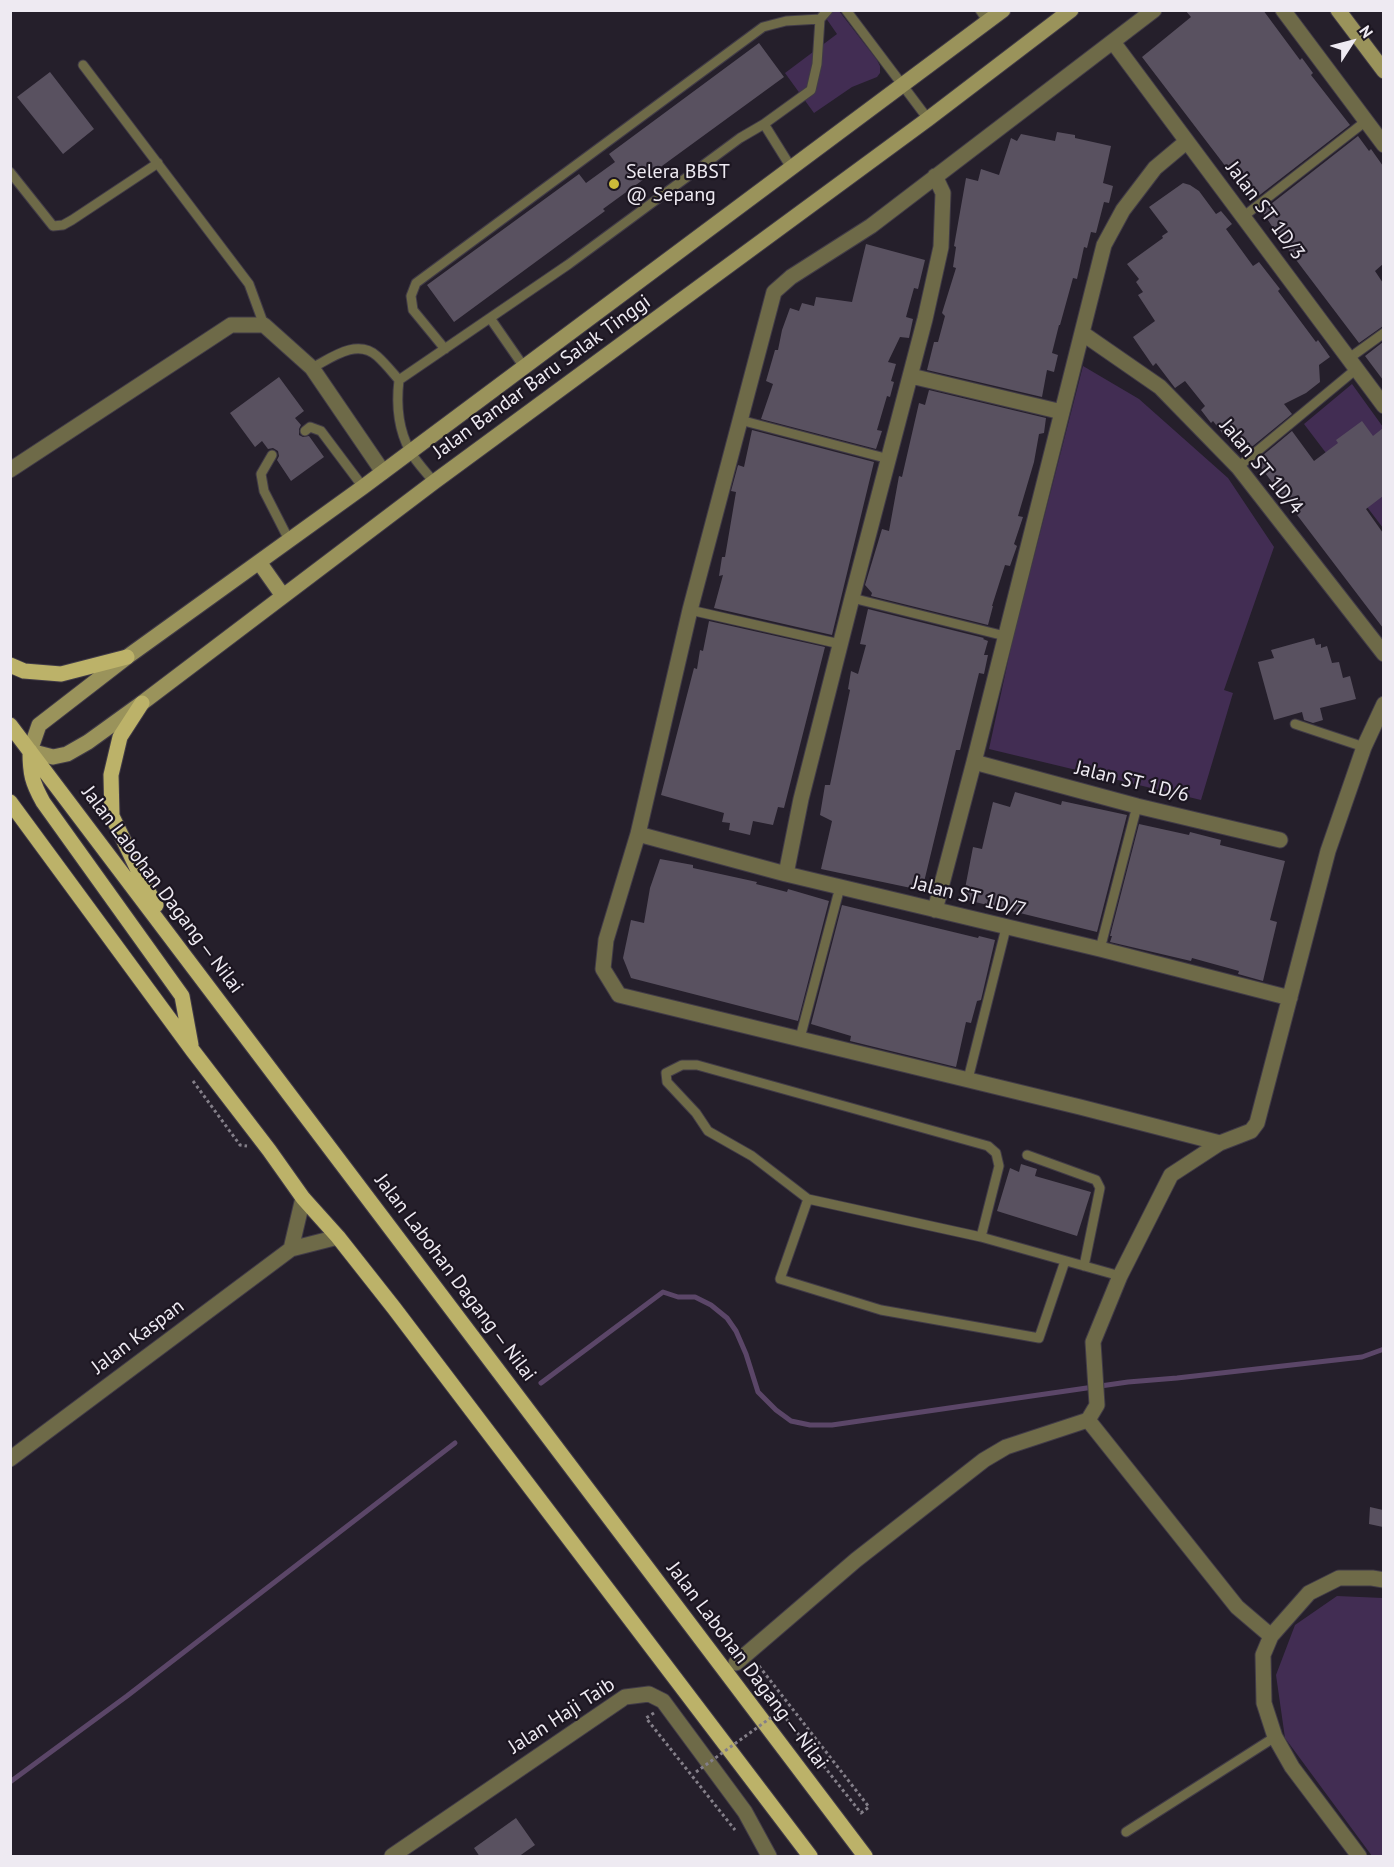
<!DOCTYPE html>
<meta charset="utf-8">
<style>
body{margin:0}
#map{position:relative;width:1394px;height:1867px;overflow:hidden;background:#251f2b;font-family:"PT Sans",sans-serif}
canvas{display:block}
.frame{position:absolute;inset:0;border:12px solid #eeeaf2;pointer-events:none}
.north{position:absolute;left:1322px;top:12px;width:60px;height:60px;-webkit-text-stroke:4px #1c1621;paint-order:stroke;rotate:54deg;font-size:16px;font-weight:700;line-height:24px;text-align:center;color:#eeeaf2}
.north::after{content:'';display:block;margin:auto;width:21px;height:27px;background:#eeeaf2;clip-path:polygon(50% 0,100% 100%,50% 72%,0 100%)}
</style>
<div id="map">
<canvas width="1394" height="1867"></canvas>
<div class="frame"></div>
<div class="north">N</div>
</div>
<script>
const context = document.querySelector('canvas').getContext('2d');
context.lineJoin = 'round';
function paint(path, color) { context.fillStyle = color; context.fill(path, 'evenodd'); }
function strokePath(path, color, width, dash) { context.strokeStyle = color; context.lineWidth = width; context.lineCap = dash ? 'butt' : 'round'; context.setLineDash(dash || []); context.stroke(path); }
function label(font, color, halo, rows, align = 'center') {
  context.font = font + ' "PT Sans",sans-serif'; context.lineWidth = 4.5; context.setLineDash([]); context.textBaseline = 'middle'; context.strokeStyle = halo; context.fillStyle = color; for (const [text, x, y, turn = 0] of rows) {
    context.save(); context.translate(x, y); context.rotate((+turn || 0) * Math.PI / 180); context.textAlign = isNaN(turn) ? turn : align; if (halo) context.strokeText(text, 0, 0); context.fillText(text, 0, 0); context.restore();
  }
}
paint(new Path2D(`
 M821,11h18l38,49 3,6v7l-3,4 -25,10 -38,26 -29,-40 52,-39z
 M1083,366l56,33 89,79 46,69 -50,143 9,3 -32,107 -212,-51 24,-111z
 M1352,384l31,43v101l-79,-104z
 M1337,1596l46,2v258h-11l-87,-118 -9,-63 19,-50z`), '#422d53');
strokePath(new Path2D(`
 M541,1383l122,-91 15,5h17l16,8 16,13 9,13 10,23 12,38 18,18 15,11 19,4h22l296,-43 49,-4 185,-21 22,-8
 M10,1782l117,-86 328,-253`), '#5b4668', 5);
paint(new Path2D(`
 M1185,10h78l37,50 2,-2 11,15 -2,2 39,50 -98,76 -110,-144 49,-40z
 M759,43l25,34 -181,132 2,2 -151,111 -27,-37 152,-111 7,9 29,-21 -6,-8z
 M50,72l44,57 -31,25 -46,-57z
 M1057,132l18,3v3l36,8 -8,37 10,3 -4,17 -5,-1 -8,31 -5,-1 -4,16 -3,-1 -7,32 -4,-1 -13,47h-1l-7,28 6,2 -4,17 -7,-2 -5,27 -115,-27 7,-28h4l7,-26 -3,-3 14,-45 -3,-1 3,-20 -2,-1 12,-68 12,3 3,-12 18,6 12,-37 6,3 4,-7 34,7z
 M1358,136l11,15 2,-2 12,17v98l-8,7 8,12v43l-24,17 -78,-103 -19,-29z
 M1183,183l7,2 9,6 17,23 5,-3 11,13 -6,5 27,37 6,-4 21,27 -2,2 38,51 2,-2 12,17 -11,8 1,17 -14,11 -22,11 8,10 -44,36 -3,-5h-4l-11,-15 -7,4 -10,-13 -2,2 -10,-13 4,-4 -20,-25 -10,7 -19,-25 -3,3 -20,-29 22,-16 -17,-26 5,-3 -7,-10 3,-3 -12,-15 36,-26 -1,-2 6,-4 -19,-25z
 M866,244l59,16 -7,29 -4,-1 -8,29 7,2 -4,19 -9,-1 -12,25 8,2 -5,17 3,1 -4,15 -3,-1 -10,34 5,1 -6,18 -115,-30 12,-35 -7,-3 9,-31h3l4,-20 8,-22 9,3 3,-8 12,3 2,-9 36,5z
 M1383,342v38l-18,-24z
 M279,377l25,34 -9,7 6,7 -2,4v6l4,2 6,-1 15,21 -33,24 -14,-21 2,-4 -1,-5 -5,-3 -5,1 -6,-8 -7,6 -25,-34z
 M929,390l117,28 -2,15 -5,1 -5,28 -16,54 5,1 -9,27 3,2 -7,20 -5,-1 -13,41h1l-5,19 -117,-29 1,-3 -7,-8 17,-56 7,2 10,-55 3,1 17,-74 6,2z
 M1362,421l11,15 10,-8v68l-17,13 17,24v95l-127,-167 36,-30 22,30 24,-18 -2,-3z
 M752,430l122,32 -42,173 -118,-27 9,-33 -4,1 3,-19h3l11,-65 -5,-1 7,-26 6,2z
 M868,609l116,29 -1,1 5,2 -4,14h4l-4,19 -5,-1 -19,77h-4l-32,132 -13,6 -90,-19 11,-48 -12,-6 5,-30h5l20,-95 -2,-1 3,-18 7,3 8,-29 -6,-1z
 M709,621l116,26 -41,161 -6,-1 -5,18 -20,-4 -3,14 -21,-5 1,-7 -8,-1 2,-9 -63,-18 33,-127 3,1 3,-19 3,1z
 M1314,638l2,7 5,-1v4l6,-2 5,17 7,-1 4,16 7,-2 6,23 -36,9 3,12 -10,3 -9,-3 -2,-8 -28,8 -16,-58 16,-4 -3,-8z
 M1015,792l46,13 1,-4 65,14 -30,117 -134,-33 10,-52 9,2 11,-47 17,5z
 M1139,824l50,11 1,-3 31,8 -1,5 65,16 -15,59 7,2 -14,59 -25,-7 1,-3 -47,-13 -1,3 -81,-19 2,-6h-2z
 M660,859l33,6v3l64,14 -1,2 31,8 1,-3 41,12 -31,120 -167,-43 -8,-20 8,-38 13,3 6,-35z
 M842,905l136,33 1,-2 16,4 -14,60 -4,1 -6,22 -5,-1 -10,45 -106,-26 1,-5 -40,-12z
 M1021,1164l16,5 -2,7 56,16 -14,44 -80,-25 13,-43 9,4z
 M1370,1507l13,3v17l-14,-3z
 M516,1818l19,27 -17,12h-38l-6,-9z`), '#595160');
const lane = new Path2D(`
 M846,10l82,109
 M980,10l8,12
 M83,65l166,219 15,41
 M764,124l47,-34 6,-26 3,-45
 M10,172l43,54 10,-1 9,-5 86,-57
 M1244,216l122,-95
 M490,318l34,49
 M445,349l-32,-39 -2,-14 5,-13 347,-256 23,-6 34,-2 8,-9
 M1348,359l36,-26
 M312,368c19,-10 45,-30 65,-12 8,7 15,16 22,24
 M740,420l149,39
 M305,431l5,-4 11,4 42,56
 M272,455l-11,19 3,17 25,49
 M1238,467l117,-97
 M434,482c-8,-10 -18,-20 -24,-31 -12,-22 -14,-46 -11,-71l170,-116 171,-126 24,-14 28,45
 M852,598l153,38
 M690,610l150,34
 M1295,724l69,23
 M1100,949l37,-143
 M800,1038l40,-151
 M968,1079l38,-151
 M1027,1155l69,25 4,8 -16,78
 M808,1199l-28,80 101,31 158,28 26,-77
 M981,1237l-173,-38 -56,-43 -44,-25 -12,-18 -29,-31 -1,-9 16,-8h15l291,81 8,7 3,13 -18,71 139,39
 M1126,1832l149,-95`);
const street = new Path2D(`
 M1154,10l-283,216 -80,51 -17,15 -84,318 -52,224 -32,106 -3,29 16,26 461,112 140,36
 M1283,10l101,135
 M1113,42l271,364
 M1082,333l78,54 78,80 146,187
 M911,376l151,36
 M10,470l221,-145h33l48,43 71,104
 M974,762l163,44 143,34
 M638,834l148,40 314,75 190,49
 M786,874l15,-75 51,-201 73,-279 16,-72 2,-54 -8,-17
 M935,910l39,-148 130,-517 19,-35 32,-42 31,-26
 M291,1249l12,-51
 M1088,1420l149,187 34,29
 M10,1459l281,-210 47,-12
 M736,1663l120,-103 128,-100 22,-13 82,-27 9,-15 -4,-63 27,-66 51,-101 49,-32 31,-12 6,-8 71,-272 36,-104 20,-43
 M392,1856l233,-159 24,-3 14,7 82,111 24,44
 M1359,1856l-67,-89 -17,-30 -11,-34 -1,-48 8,-19 38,-43 30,-15h33l12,2`);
const secondary = new Path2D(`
 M1003,10l-640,477 -236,170 -88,68 -9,26 23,6 14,-3 21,-12 54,-39 292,-221 494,-363 143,-109
 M1338,10l46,61
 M259,562l24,34`);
const primary = new Path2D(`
 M10,665l14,6 37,3 66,-17
 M142,703l-22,34 -9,38 1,41 37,77 7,12
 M10,725l855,1131
 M30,751c0,23 2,31 13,51l139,194 9,49
 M10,802l183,249 76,99 34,48 35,39 56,71 416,548`);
strokePath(lane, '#413b47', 11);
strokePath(street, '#413b47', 17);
strokePath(secondary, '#413b47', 17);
strokePath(primary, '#413b47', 17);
strokePath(new Path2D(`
 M193,1081l47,64 7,1
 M759,1666l110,141 -8,6 -81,-102
 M654,1713l-8,5 89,112`), '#847f89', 3, [3, 3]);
strokePath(lane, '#6e6a48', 9);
strokePath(street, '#6e6a48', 15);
strokePath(secondary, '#9a935b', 15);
strokePath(primary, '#bcb269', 15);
strokePath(new Path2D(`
 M696,1772l84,-61`), '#847f89', 3, [3, 3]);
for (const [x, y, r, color] of [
 [614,184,6,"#cbba39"]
]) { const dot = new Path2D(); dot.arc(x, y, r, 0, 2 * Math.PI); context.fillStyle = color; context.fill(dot); strokePath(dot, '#1c1621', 2); }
label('20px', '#eeeaf2', '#1c1621', [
 ["Selera BBST",626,172],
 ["@ Sepang",626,195]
], 'left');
label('20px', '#eeeaf2', '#1c1621', [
 ["Jalan ST 1D/3",1265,211,53],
 ["Jalan Bandar Baru Salak Tinggi",542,377,-36],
 ["Jalan ST 1D/4",1261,467,50],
 ["Jalan ST 1D/6",1132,782,14],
 ["Jalan Labohan Dagang ‒ Nilai",162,890,53],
 ["Jalan ST 1D/7",969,897,14],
 ["Jalan Labohan Dagang ‒ Nilai",455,1278,53],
 ["Jalan Kaspan",138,1337,-37],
 ["Jalan Labohan Dagang ‒ Nilai",747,1666,53],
 ["Jalan Haji Taib",562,1716,-33]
]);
</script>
